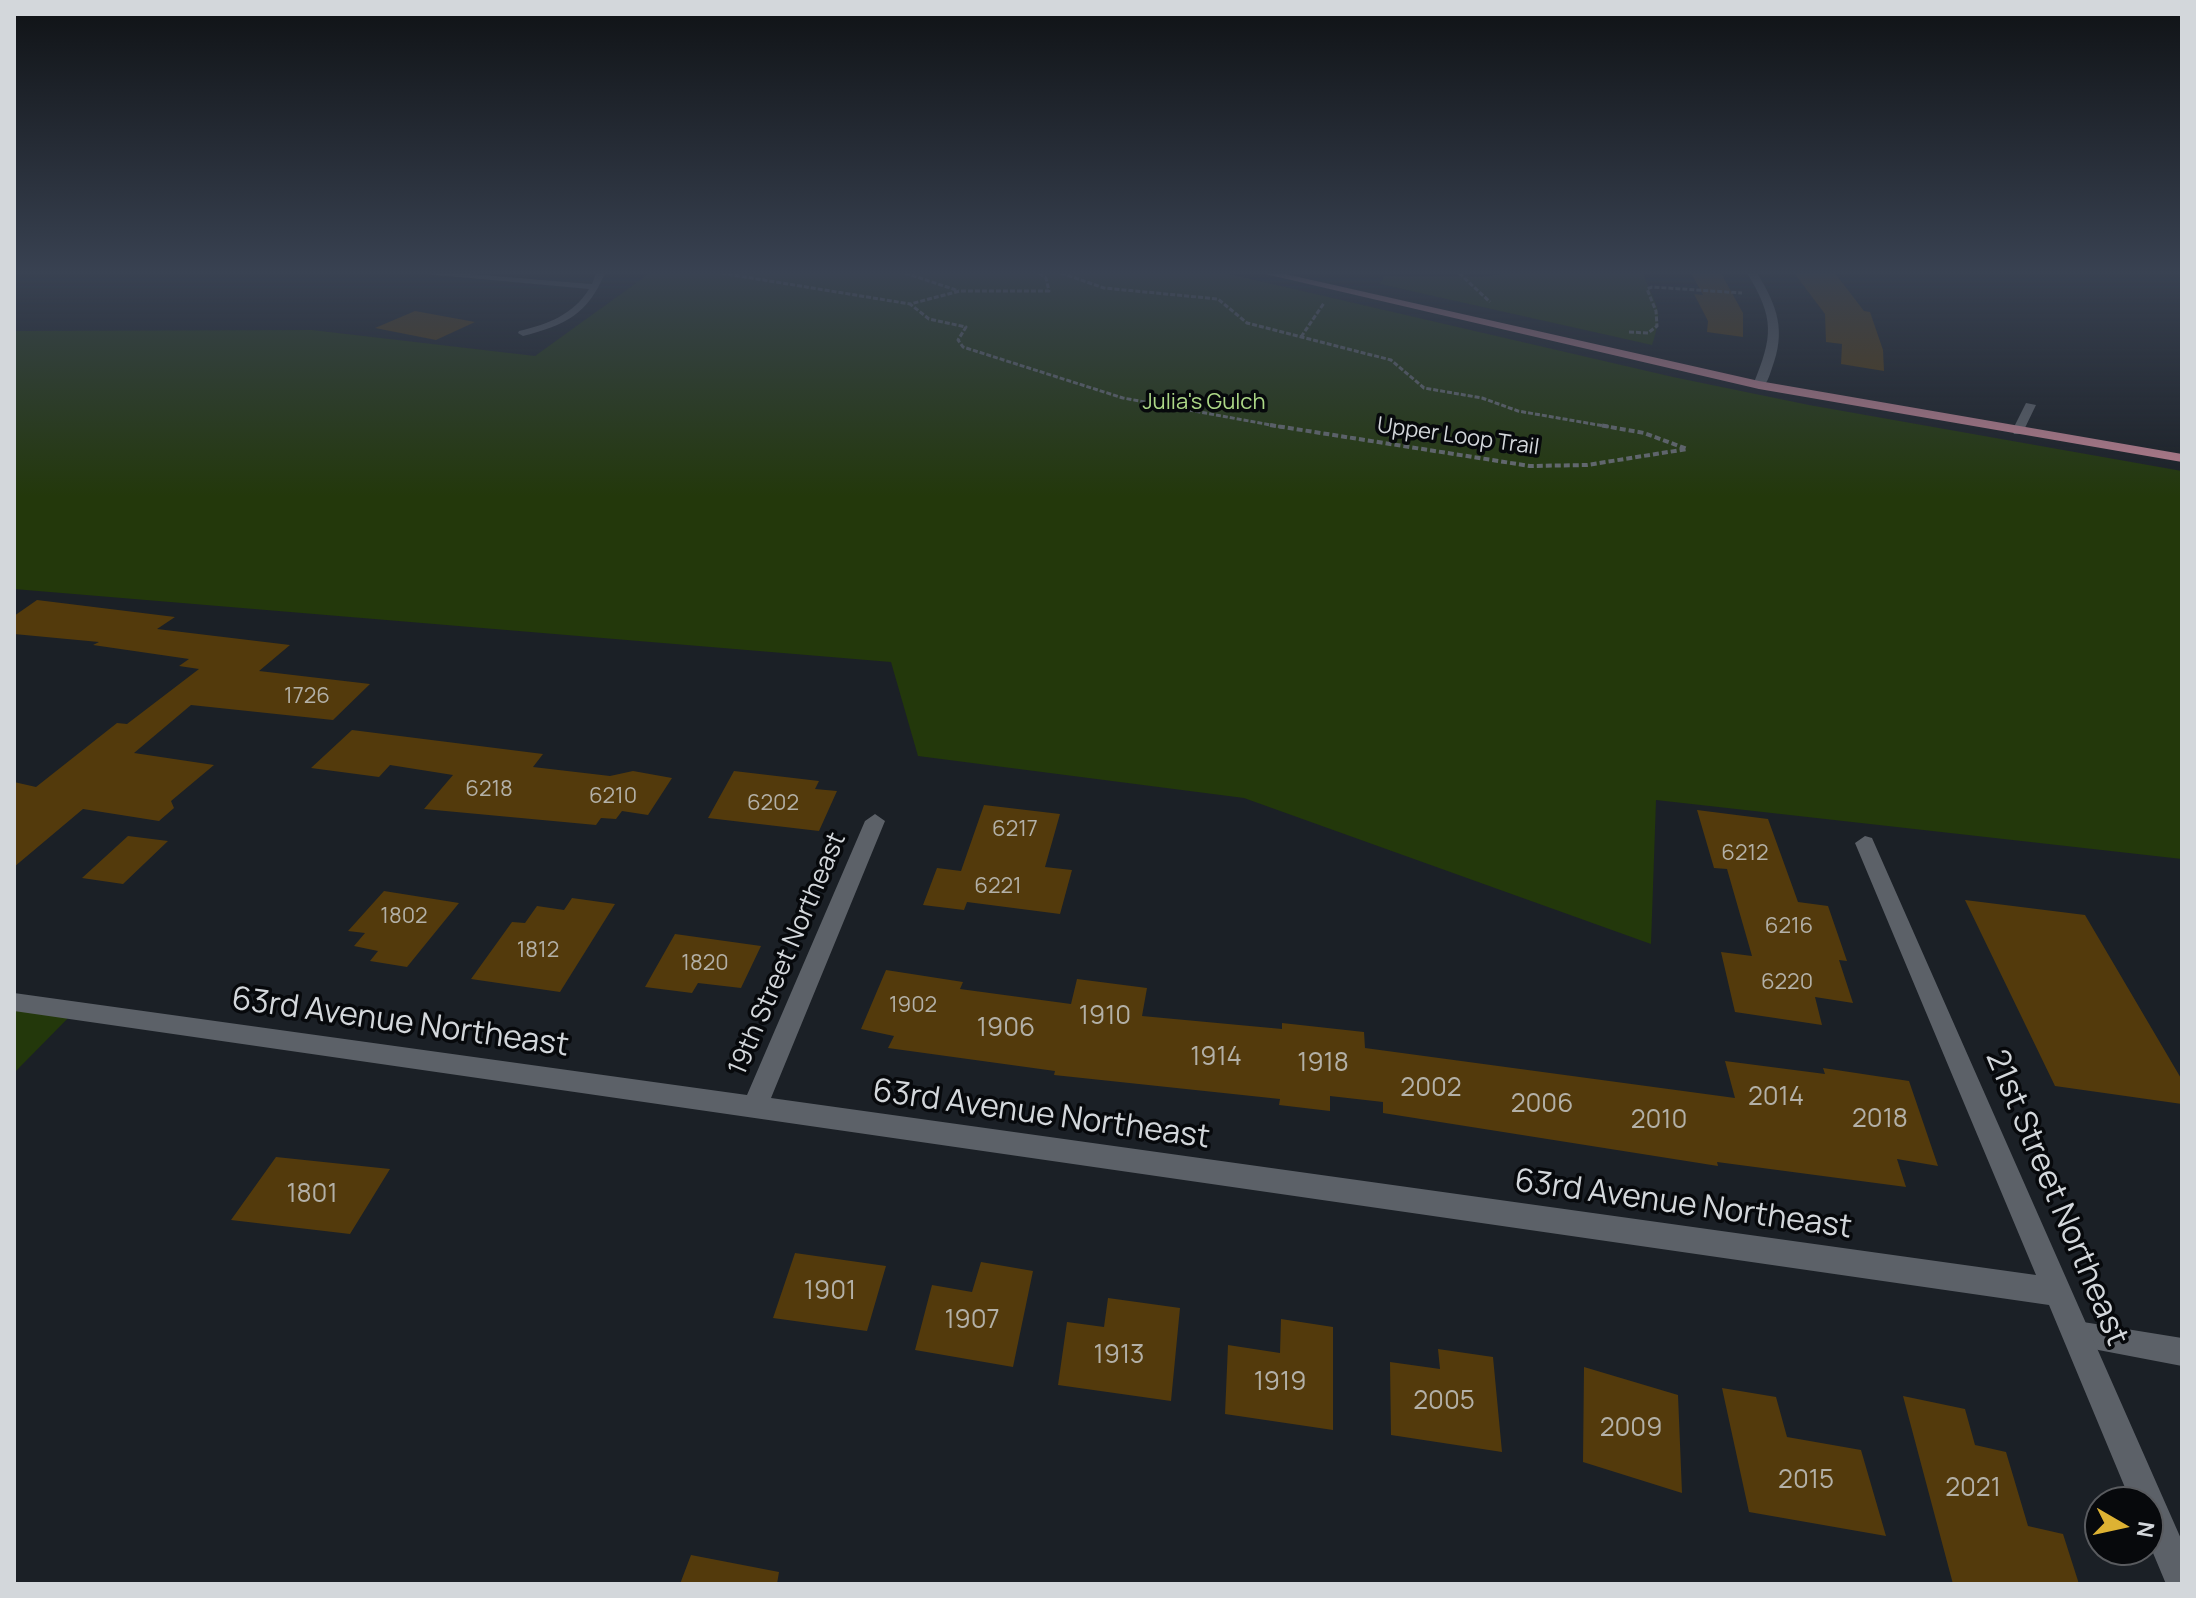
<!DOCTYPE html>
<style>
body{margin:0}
#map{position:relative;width:2196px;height:1598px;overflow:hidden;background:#1b2026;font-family:Manrope,sans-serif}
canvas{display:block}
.frame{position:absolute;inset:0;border:16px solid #d3d7db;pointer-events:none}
.north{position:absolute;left:2084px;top:1486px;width:80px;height:80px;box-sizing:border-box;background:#07090c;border:2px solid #595b5f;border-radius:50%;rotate:99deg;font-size:22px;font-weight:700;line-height:32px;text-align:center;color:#d3d7db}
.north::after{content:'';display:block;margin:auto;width:28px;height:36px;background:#ddb233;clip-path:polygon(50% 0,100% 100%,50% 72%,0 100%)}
</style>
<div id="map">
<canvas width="2196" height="1598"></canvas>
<div class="frame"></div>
<div class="north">N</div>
</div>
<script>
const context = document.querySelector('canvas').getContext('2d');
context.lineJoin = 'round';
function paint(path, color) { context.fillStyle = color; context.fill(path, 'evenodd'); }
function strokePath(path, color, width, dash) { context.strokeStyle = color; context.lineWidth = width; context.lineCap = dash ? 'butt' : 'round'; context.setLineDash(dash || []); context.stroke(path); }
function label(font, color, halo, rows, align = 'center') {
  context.font = font + ' Manrope,sans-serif'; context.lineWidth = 7; context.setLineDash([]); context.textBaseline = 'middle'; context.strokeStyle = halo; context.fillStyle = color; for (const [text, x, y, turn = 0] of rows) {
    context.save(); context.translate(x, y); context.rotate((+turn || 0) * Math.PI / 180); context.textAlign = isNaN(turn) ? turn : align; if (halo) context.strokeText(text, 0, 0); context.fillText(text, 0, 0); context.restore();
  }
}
paint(new Path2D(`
 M650,273h575l448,104 136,28 373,66v388l-526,-59 -5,144 -407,-146 -326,-42 -27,-94 -877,-73v-258l298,-1 223,26z
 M1510,273h133c13,36 22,33 9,72l-272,-61 4,-8 98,1z
 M14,1002l61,9 -61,62z`), '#23380b');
paint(new Path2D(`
 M1691,273h30l22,40v24l-36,-5 1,-11 -14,-27 9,1z
 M1794,273h41l29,38 6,1 13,38 1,21 -43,-7 1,-20 -16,-2 -1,-28z
 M415,311l60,11 -39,18 -61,-12z
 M37,600l138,17 -18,12 133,16 -31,26 111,13 -37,36 -142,-15 -57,48 80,12 -43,36 3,7 -15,13 -76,-12 -69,58v-85l22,5 81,-64 10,1 72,-55 -20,-3 10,-7 -96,-14 6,-3 -85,-8v-18z
 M352,730l191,24 -10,13 77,9 23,-5 39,7 -24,37 -26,-4 -6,8 -15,-1 -5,7 -172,-16 29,-34 -63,-10 -11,12 -68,-9z
 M734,771l85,10 -4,8 22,2 -18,40 -111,-13z
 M984,805l76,9 -15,53 27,3 -12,44 -93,-12 -3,8 -41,-5 14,-37 24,3z
 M1697,810l71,9 30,83 30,4 19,55 -8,-1 14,43 -38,-6 7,28 -87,-13 -14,-60 31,4 -25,-87 -13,-1z
 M128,836l40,5 -45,43 -41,-6z
 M384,891l75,12 -52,64 -37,-6 8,-10 -24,-5 11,-13 -17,-2z
 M572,898l43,6 -55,88 -89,-13 41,-57 13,1 12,-17 27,4z
 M1965,900l120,15 97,165v24l-127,-18z
 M675,934l86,12 -20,42 -43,-5 -6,10 -47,-6z
 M886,970l77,12 -3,7 111,15 6,-25 70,9 -5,28 140,13v-6l82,9 1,16 370,50 -10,-37 100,13 -2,-6 86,13 29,85 -41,-7 9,28 -189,-25 1,4 -335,-53v-11l-53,-6v15l-51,-6 1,-6 -226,-24 1,-4 -167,-23 6,-12 -33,-7z
 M276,1157l114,12 -40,65 -119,-14z
 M795,1253l91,13 -19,65 -94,-13z
 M981,1262l52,9 -20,96 -98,-17 17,-65 40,7z
 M1108,1298l72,10 -9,93 -113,-16 9,-63 37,5z
 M1281,1319l52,8v103l-108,-16 3,-69 52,8z
 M1438,1349l55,8 9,95 -111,-17 -1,-73 50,7z
 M1584,1367l94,28 4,98 -99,-31z
 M1722,1388l54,9 11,40 74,13 25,86 -137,-24z
 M1903,1396l62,13 10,36 31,7 22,74 35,8 16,50h-126z
 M691,1555l88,17 -2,12h-97z`), '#533a0c');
strokePath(new Path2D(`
 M721,273l189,31
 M905,273l54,18
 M1039,273l7,5 3,13h-89l-50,13 19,15 37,8 -8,13 5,7 160,51 159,29
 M1061,273l43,15 114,11 29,24 144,37 33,28 58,10 36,13 92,16
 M1459,273l31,29
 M1629,332l19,1 9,-7 -1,-15 -9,-22 5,-2 90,6
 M1301,337l23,-34`), '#686d72', 3, [5, 2]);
strokePath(new Path2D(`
 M1270,425l260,41 57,-1 100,-16 -43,-16 -45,-8`), '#686d72', 4, [6, 3]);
paint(new Path2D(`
 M415,273h42l135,11 4,-11h9c-17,41 -39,52 -82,63l-5,-3 1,-2c29,-7 54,-16 70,-42z
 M2026,403l10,2 -14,29h-8l-2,-3z
 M2077,1321l105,17v28l-115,-22 -3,-10 3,-10z`), '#5c6168');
paint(new Path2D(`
 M1747,273h10c21,34 29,58 15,95 -3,9 -5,17 -13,21l-6,-4c20,-49 22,-66 -6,-112z
 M875,814l10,7 -114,277 1265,177 -181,-432 10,-7 7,2 310,703v43h-16l-18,-43v-39h-17l-82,-197 -2035,-294v-18l733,102 118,-274z`), '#5c6168');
paint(new Path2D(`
 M1261,273h20l478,108 423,73v8l-423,-73z`), '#bb8190');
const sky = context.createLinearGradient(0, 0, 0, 497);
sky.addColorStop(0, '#0f1215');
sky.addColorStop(0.55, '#394252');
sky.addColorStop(1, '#39425200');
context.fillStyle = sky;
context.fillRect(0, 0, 2196, 497);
label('22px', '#add887', '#07090c', [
 ["Julia's Gulch",1204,403]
]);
label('22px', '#d3d7db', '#07090c', [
 ["Upper Loop Trail",1458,437,8]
]);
label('22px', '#b3b0a7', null, [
 ["1726",307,697],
 ["6218",489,790],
 ["6210",613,797],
 ["6202",773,804],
 ["6217",1015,830],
 ["6212",1745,854],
 ["6221",998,887],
 ["1802",404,917],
 ["6216",1789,927],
 ["1812",538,951],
 ["1820",705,964],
 ["6220",1787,983],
 ["1902",913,1006]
]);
label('26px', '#d3d7db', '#07090c', [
 ["19th Street Northeast",788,954,-67]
]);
label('26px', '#b3b0a7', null, [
 ["1910",1105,1017],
 ["1906",1006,1029],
 ["1914",1216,1058],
 ["1918",1323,1064],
 ["2002",1431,1089],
 ["2014",1776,1098],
 ["2006",1542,1105],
 ["2018",1880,1120],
 ["2010",1659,1121],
 ["1801",312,1195],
 ["1901",830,1292],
 ["1907",972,1321],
 ["1913",1119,1356],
 ["1919",1280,1383],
 ["2005",1444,1402],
 ["2009",1631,1429],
 ["2015",1806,1481],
 ["2021",1973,1489]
]);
label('32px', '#d3d7db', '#07090c', [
 ["63rd Avenue Northeast",400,1023,8],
 ["63rd Avenue Northeast",1041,1115,8],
 ["21st Street Northeast",2056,1198,67],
 ["63rd Avenue Northeast",1683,1205,8]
]);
</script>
